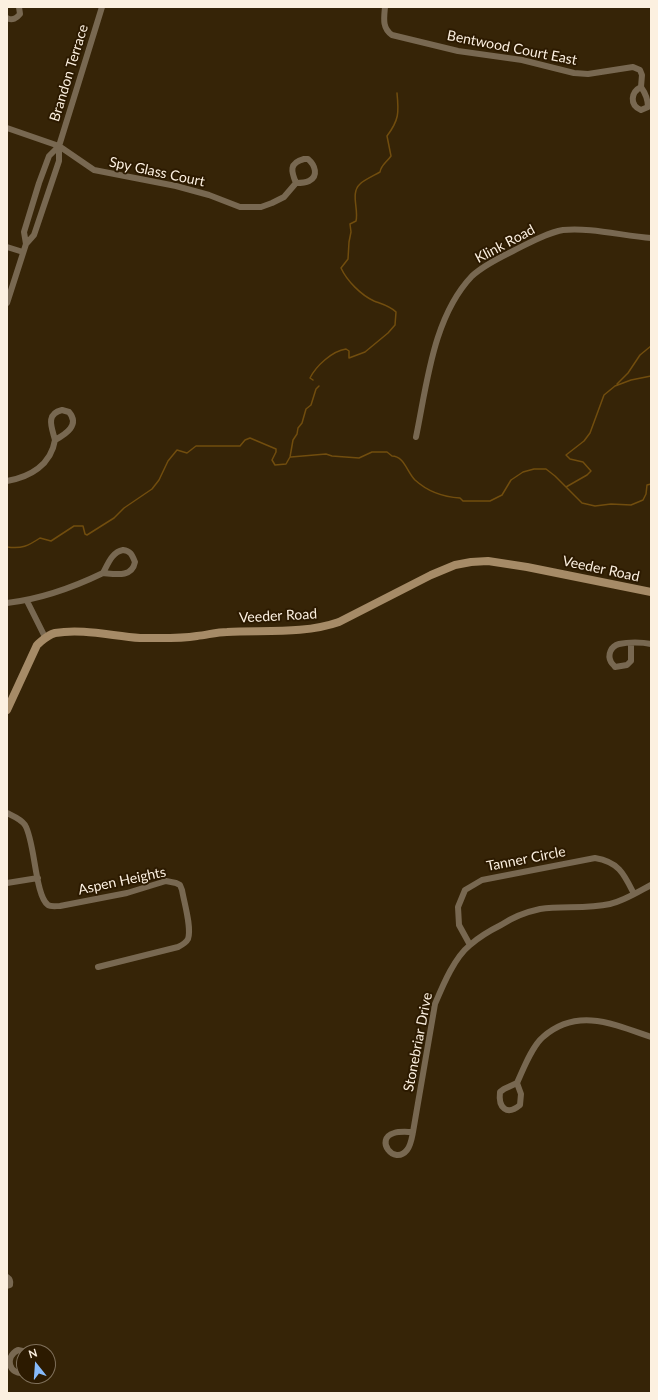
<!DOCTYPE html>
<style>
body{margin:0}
#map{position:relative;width:658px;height:1400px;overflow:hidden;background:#362407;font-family:Lato,sans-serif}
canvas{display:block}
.frame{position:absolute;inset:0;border:8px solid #fcf0e0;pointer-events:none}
.north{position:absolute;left:16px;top:1344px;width:40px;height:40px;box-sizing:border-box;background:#2c1a00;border:1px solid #7f705a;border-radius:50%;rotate:343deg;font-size:11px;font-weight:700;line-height:16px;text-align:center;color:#fcf0e0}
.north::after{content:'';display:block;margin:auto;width:14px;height:18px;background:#87bbfb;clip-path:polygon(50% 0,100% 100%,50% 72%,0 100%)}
</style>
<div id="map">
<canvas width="658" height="1400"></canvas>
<div class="frame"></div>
<div class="north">N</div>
</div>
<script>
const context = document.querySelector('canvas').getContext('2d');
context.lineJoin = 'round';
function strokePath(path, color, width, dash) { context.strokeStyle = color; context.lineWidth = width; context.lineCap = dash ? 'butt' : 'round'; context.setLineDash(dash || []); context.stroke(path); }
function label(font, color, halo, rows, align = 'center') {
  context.font = font + ' Lato,sans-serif'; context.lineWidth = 4; context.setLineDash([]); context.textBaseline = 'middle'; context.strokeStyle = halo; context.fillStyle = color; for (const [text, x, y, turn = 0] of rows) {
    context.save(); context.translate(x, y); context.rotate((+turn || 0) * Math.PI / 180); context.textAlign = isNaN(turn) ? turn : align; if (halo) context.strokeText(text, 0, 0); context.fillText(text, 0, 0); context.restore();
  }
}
strokePath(new Path2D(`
 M313,380l-3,-2c6,-12 22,-27 36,-29l3,2v7l16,-6 23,-19 7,-8 1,-13c-6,-6 -14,-8 -22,-11 -13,-6 -27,-20 -33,-33l7,-9 1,-17 2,-10 -1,-8 6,-3c3,-11 -6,-28 4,-37 4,-4 15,-9 20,-12 1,-7 7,-10 11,-16l-4,-20c12,-16 12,-23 10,-43
 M617,384l11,-11 12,-18 11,-9
 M291,457l35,-3 6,2 27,2 13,-6h15l5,4c12,0 15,16 23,24 12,11 29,17 45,18l3,3h27l12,-6 9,-15 12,-8 11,-3h12l9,7 27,27 13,3 16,-2 20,1 12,-5 3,-6 1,-9 4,-1
 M566,487l21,-12 4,-4 -8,-9 -13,-3 -4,-4 18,-14 6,-8 14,-38 11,-9 16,-6 20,-4
 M7,547c15,2 21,-1 33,-9l11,3 23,-15h9l2,8 2,1 27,-17 10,-10 28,-19 7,-9 9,-19 9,-11 10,3 9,-7h44l5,-6 5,-2 26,11v3l-4,8 3,5 11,-1 4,-7 3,-17 4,-6 1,-6 4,-5 4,-14 5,-4 5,-16 3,-3`), '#714d0e', 1.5);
strokePath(new Path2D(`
 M385,7c-1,11 -3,21 7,28l66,16 64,9 52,13 14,1 45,-7 7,3 2,5 -1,12
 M7,18c5,3 10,0 13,-4l-1,-7
 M641,87c5,7 7,12 7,20l-7,3c-12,-5 -10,-18 0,-23z
 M7,128l52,18 35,24 82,16 33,9 31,12h21l11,-4 12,-6 12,-14
 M304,159h4c7,6 11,17 1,22 -4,2 -9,2 -13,2 -5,-12 -7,-20 8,-24z
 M26,244l-2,-12 15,-49 10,-27 10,-10
 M7,247l16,5
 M7,303l19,-59 8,-9 25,-74v-15l43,-139
 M62,410l7,2c11,13 -3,22 -14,28 -3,-12 -10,-26 7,-30z
 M416,437c11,-53 17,-120 56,-161 12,-11 27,-18 41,-25 16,-8 33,-18 50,-21 26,-3 61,6 88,8
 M7,481c23,-4 44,-16 48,-41
 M123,550c8,1 9,5 12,12 -3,16 -20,12 -32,11 5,-9 9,-21 20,-23z
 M27,601l18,36
 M7,603c35,-4 65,-15 96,-30
 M631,643v18l-4,4 -12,2c-1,-2 -3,-3 -4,-5 -4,-7 0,-16 8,-18 9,-2 23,-2 32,0
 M7,813c6,3 14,6 18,12 10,16 10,71 23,80 3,2 8,1 12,1l67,-13 39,-12 10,2 4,2 2,5c2,12 10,38 6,49 -2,4 -6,6 -10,8l-80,20
 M7,883l31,-5
 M470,945l-11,-20 -1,-18 7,-17 17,-10 113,-22c24,4 29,16 39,36
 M517,1083l4,11 -1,11c-13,11 -22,3 -20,-13l4,-3 13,-6c6,-13 15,-37 26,-46 34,-30 71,-13 108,0
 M413,1132c-6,0 -13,-1 -19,1 -20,6 0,33 13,17 4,-5 5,-13 6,-18l22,-128c8,-19 19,-46 35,-59 9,-8 21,-15 31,-20 12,-8 25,-13 39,-16 23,-3 47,0 70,-5 14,-3 28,-12 41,-19
 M7,1277c3,2 4,4 3,8l-3,1
 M24,1373c-15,2 -20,-16 -6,-23l9,2`), '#786851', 6);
strokePath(new Path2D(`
 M7,710l30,-65c6,-5 10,-10 18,-12 27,-5 57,3 85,5 19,0 38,1 57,-2 10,-1 20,-4 30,-4 37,-2 78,2 112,-10l92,-47 24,-10 16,-3 17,-1 39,6 124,25`), '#a68b67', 8);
label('14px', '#fcf0e0', '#2c1a00', [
 ["Bentwood Court East",512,48,11],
 ["Brandon Terrace",69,73,-73],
 ["Spy Glass Court",157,172,12],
 ["Klink Road",505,244,-28],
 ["Veeder Road",601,569,12],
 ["Veeder Road",278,616,-3],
 ["Tanner Circle",526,859,-11],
 ["Aspen Heights",122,881,-12],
 ["Stonebriar Drive",418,1042,-79]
]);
</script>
